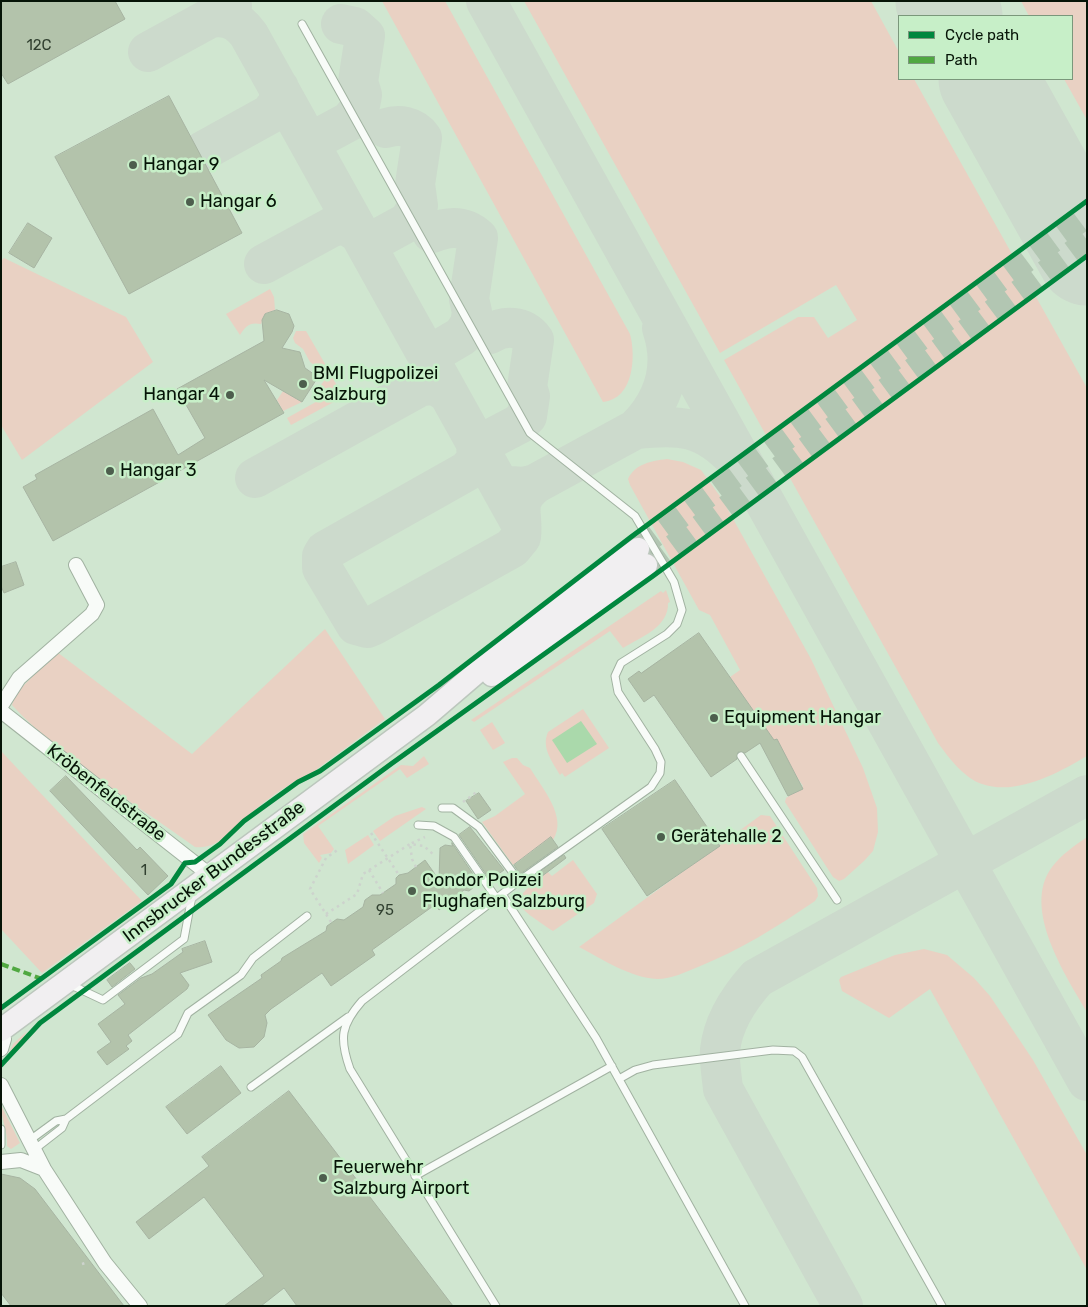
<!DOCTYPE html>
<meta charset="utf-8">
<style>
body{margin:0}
#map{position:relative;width:1088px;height:1307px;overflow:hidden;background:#d0e6d0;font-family:Rubik,sans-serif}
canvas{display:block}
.frame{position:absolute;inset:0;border:2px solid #061407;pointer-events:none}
.legend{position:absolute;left:898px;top:15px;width:175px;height:65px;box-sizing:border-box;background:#c7efc8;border:1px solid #7a977b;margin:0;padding:6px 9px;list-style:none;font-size:15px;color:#061407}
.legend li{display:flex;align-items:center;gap:10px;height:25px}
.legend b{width:25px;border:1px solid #7a977b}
</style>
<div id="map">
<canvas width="1088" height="1307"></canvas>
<div class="frame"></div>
<ul class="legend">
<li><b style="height:6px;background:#00873e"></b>Cycle path</li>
<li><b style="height:6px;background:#50a841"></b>Path</li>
</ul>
</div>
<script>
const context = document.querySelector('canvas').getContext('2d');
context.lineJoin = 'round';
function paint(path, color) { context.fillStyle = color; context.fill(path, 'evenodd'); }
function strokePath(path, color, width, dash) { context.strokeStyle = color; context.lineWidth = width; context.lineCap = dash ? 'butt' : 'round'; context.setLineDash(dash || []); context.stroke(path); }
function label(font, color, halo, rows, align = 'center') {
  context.font = font + ' Rubik,sans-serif'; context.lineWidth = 5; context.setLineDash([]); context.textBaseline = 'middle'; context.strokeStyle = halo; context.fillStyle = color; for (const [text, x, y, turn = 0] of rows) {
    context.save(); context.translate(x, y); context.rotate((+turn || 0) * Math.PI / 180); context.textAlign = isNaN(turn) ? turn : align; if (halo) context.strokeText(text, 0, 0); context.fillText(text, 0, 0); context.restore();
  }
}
paint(new Path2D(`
 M382,1h63l185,333c6,22 4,65 -27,68z
 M524,1h347l28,51v27h15l173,309v368c-29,17 -70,40 -105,28 -18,-6 -33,-26 -44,-41l-214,-383 74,-43h16l14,21 29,-18 -21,-35 -116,68z
 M1021,1h66v119l-23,-41h8v-63h-43z
 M4,258l122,59 27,45 -131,98 -21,-35v-164z
 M270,289l4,8 1,13 -10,4 -4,10c-12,-2 -15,2 -21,11l-14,-21z
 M296,331h10l22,38 -5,2 -13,-9 -7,-13 -8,-6 -2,-5z
 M330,373l13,24 -52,28 -4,-7 36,-20 -5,-9z
 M283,391l19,11 -19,9 -6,-11z
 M667,459l16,3 18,8 21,29 89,160 52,109 14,40 1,24 -5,19 -9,10 -20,18 -5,2 -6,-4 -48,-75 1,-4 17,-12 -73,-109 10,-7 -30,-55 -11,-5 -69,-125 -2,-6c7,-15 23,-18 39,-20z
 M666,590l4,12 -2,1c1,24 -27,34 -45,45l-13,-17 -136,91 -3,-2 190,-129 2,2z
 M325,629l60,90 -76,56c-23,9 -48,29 -67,46 -15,13 -24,28 -47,26 -61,-44 -132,-87 -183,-142l4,-12 41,-41 135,102z
 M583,709l26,39 -44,29 -3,-4 -2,2c-8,-14 -19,-27 -12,-43z
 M492,722l13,21 -12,7 -13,-20z
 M1,751l141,150 -100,72 -41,-44z
 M424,756l5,8 -22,14 -7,-9 -82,57 16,23 -3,4 -11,2 2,3 -3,5 -15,-20 -1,-9 98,-69 12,1z
 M512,758h5l6,7 7,3c12,20 38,49 23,72l-2,-2 -38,27 -31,-43 13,-6 30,-22 -22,-32z
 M422,807l4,2 -46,32 -7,-10 22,-15z
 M761,815l9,1 47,72 1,8 -3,5c-38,26 -75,49 -117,66 -13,5 -26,12 -41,12 -26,-1 -55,-20 -78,-32z
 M368,835l6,10 -26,19 -3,-14z
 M1087,837v175c-21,-36 -66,-104 -35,-145 9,-12 22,-21 35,-30z
 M573,860l24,34 -3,9 -41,28c-38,-26 -48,-28 -5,-59l4,4z
 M924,949l23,6 27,23 16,18 43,64 54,95v115l-157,-281 -41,29 -47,-27 -3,-11 2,-3 54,-22z
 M27,1031l-9,15 -11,11 6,-13z
 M1,1105l19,38 -9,6 -4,-3c1,-15 -6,-27 -6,-41z`), '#e9d1c3');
paint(new Path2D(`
 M581,721l16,23 -30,19 -15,-23z`), '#aad9ab');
strokePath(new Path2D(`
 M486,1l601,1080
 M210,18c17,-3 29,3 39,17l272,489
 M148,52l84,-46
 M309,143l41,-22 9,-11 3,-15 -4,-13 7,-46 -10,-9 -14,-3
 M203,151l67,-37 9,-12v-14
 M366,245l42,-23 10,-16 -3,-22 7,-46c-8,-12 -23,-14 -36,-10
 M264,264l68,-37 13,-3 15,10
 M662,328c13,38 2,73 -26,101 45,-5 68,-3 100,31
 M428,356l34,-20 8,-12 2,-12 -3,-13 9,-61c-14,-13 -29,-12 -46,-5
 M476,444l1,15 -10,12 -142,80 -3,5v12l34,57 11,3 7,-3 138,-77 9,-11c3,-25 -9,-34 14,-53
 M477,446l42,-22 8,-8 3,-20 -3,-9 7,-47c-11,-15 -30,-15 -44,-6
 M255,478l166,-92 14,-1 13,8
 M510,486l14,1 11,-3 101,-55
 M843,1306l-120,-217c-1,-12 -4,-27 -3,-39 3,-28 19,-52 37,-72l330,-183`), '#ccdacc', 40);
strokePath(new Path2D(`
 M945,1l8,15
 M988,79l99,177`), '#ccdacc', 99);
const building = new Path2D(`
 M1,1h114l10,18 -117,65 -7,-11z
 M169,96l73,137 -113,61 -74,-137z
 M28,223l24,15 -18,30 -25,-15z
 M277,310l12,4 5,12 -2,6 -10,16 18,4 5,16 13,9 -16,25 -38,-22 20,33 -231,128 -30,-54 14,-8 -2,-4 118,-66 25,46 27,-17 -28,-49 87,-48 -2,-21 3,-6z
 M16,562l8,23 -20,8 -3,-7v-19z
 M699,633l75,107 3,-1 26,50 -15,7 -28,-53 -15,10 -7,-1 -1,7 -26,18 -57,-82 -10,7 -16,-23 11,-8 2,2z
 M66,776l71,74 3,-3 28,29 -20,19 -98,-104z
 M675,780l45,66 -73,50 -45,-67z
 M479,793l12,17 -13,9 -12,-18z
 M470,827l34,43 -14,10 -31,-45z
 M551,837l7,10 -38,27 -6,-9z
 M452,843l27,40 -10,8 -5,-1 -25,20 -3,-6 -64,46 3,5 -44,31 -9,-13 -51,36 -6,6 2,8 -3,14 -10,10 -15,1 -13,-8 -18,-25 54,-37 -1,-3 20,-14 1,-3 44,-27 1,-5 10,-7 7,1 19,-13 2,-7 7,-5h8l16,-11v-6l3,-3 9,-2 17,-13 14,20 1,-32 5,-3 7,1z
 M564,855l2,3 -37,28 -3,-4z
 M205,941l7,21 -32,11 9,12 -2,4 -59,46 4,6 -6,5 3,3 -22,16 -10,-13 14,-10 -13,-18 27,-20 -7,-9 23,-17 11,-4 31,-22 -1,-3z
 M130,963l5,6 -23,18 -5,-7z
 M221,1066l20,27 -54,41 -21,-27z
 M289,1091l23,30 141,185h-156l-13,-18 -23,18h-37l40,-30 -60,-79 -55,42 -13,-17 73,-56 -7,-9z
 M1,1174l19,4 15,11 89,117h-113l-10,-13z`);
paint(building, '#b3c3ab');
strokePath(building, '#a7b4a2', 1);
strokePath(new Path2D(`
 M638,549l449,-332
 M646,565l441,-325`), '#b2c6b2', 22, [22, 11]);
const lane = new Path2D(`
 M302,24l228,409 105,83 39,66 8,28 -5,14 -10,10 -46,29 -6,13 3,16 37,57 6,13 -1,11 -9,14 -128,91 -161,123c-21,24 -23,37 -12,68l146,237
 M741,756l96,144
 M442,808h11l26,19 40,54
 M418,825l16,1 20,11 43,62
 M502,894l94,144 149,268
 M69,984l34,16 81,-61 8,-43
 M619,1079l16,-9 18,-5 120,-15 21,1 8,6 140,249
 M251,1087l97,-70
 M66,1119l112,-85 10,-21 53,-38 12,-17 54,-42
 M1,1129v16
 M30,1140l26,-19 10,-2 -4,9 -27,21
 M415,1176l197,-110`);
const street = new Path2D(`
 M1,706l18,-28 73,-64 5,-9 -21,-40
 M1,711l210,165
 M1,1049l3,-10
 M1,1085l43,84 61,94 35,43
 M1,1162l20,-2 23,9`);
const primary = new Path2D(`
 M492,675l31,-20 123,-90
 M1,1030l426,-315 84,-72 127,-94`);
strokePath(lane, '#a1b2a1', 9);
strokePath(street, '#a1b2a1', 16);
strokePath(primary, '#bcc7bd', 25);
strokePath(new Path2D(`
 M463,802l15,-11
 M371,833l28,42
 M416,867l-4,-8 -2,-15 15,-7
 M369,870l14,23
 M326,914l31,-20 6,-20 47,-30 14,2 11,10
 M331,922l-21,-33 16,-31 13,-9
 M82,1264l3,-1`), '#cdd3cd', 2.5, [2.5, 4]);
strokePath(lane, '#f8fbf8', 7);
strokePath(street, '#f8fbf8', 14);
strokePath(primary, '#f1eff1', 22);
strokePath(new Path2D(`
 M1,964l41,15`), '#50a841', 4, [8, 4]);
strokePath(new Path2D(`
 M1,1008l170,-124 14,-21 10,-1 25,-18 24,-23 54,-39 22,-11 119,-86 192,-148 456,-336
 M1,1065l39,-42 351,-259 262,-188 434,-320`), '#00873e', 5);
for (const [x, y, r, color] of [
 [133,165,5,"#4d5e4d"],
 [190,202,5,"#4d5e4d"],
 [303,384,5,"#4d5e4d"],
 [230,395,5,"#4d5e4d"],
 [110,471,5,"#4d5e4d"],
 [714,718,5,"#4d5e4d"],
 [661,837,5,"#4d5e4d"],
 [412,891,5,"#4d5e4d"],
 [323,1178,5,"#4d5e4d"]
]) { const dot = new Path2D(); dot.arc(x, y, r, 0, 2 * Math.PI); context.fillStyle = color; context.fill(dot); strokePath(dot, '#c7efc8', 2); }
label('15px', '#314030', null, [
 ["12C",39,46],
 ["1",144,871],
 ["95",385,911]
]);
label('18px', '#061407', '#c7efc8', [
 ["Hangar 9",143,165],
 ["Hangar 6",200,202],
 ["BMI Flugpolizei",313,374],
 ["Salzburg",313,395],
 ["Hangar 4",220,395,"right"],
 ["Hangar 3",120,471],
 ["Equipment Hangar",724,718],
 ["Gerätehalle 2",671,837],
 ["Condor Polizei",422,881],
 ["Flughafen Salzburg",422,902],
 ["Feuerwehr",333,1168],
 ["Salzburg Airport",333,1189]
], 'left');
label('18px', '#061407', '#c7efc8', [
 ["Kröbenfeldstraße",106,793,38],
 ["Innsbrucker Bundesstraße",214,872,-37]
]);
</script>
